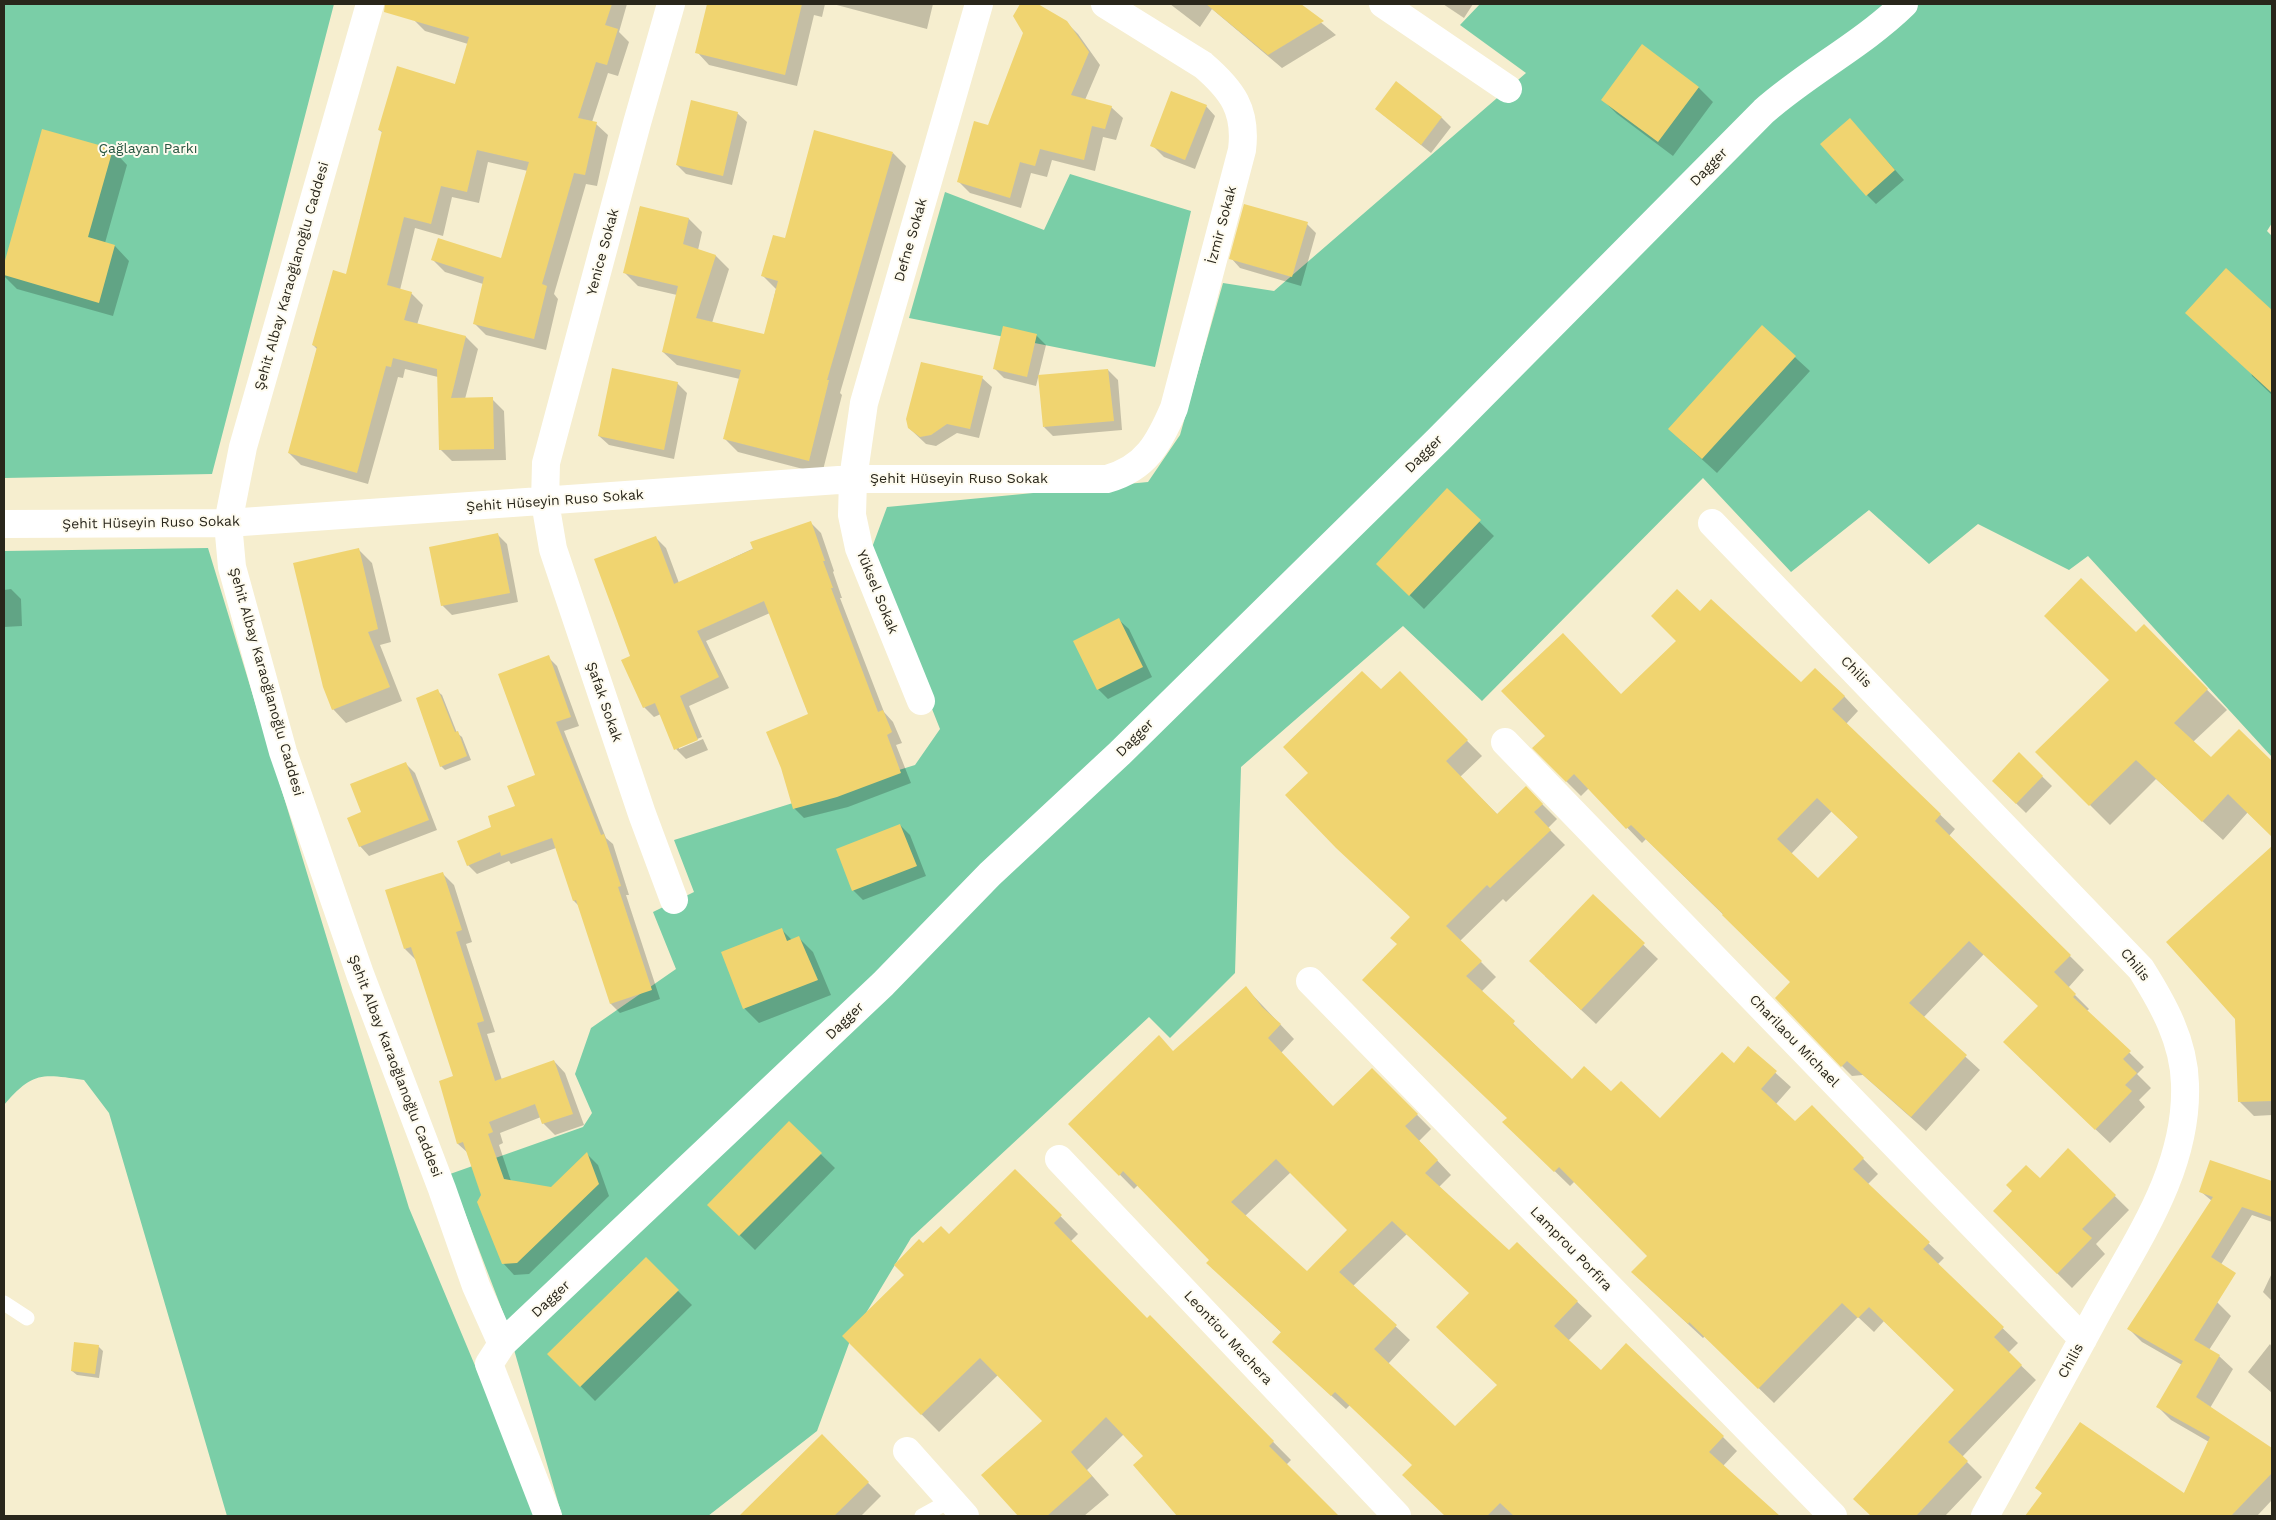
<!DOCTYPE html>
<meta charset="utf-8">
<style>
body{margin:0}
#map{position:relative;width:2276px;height:1520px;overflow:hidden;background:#f6eecf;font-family:"Work Sans",sans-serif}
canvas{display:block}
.frame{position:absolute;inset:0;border:5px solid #29261b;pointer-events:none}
</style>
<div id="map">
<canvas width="2276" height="1520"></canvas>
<div class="frame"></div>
</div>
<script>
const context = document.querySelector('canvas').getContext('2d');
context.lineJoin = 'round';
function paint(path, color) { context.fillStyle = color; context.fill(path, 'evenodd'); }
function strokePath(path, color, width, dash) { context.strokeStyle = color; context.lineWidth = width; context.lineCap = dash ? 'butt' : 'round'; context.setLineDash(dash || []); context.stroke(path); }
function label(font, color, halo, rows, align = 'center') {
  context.font = font + ' "Work Sans",sans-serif'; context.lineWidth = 4; context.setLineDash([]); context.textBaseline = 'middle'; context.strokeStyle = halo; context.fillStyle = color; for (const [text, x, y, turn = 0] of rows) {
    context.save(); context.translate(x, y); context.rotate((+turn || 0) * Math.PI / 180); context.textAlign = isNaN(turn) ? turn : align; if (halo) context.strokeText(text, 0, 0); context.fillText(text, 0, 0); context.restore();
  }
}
paint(new Path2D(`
 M4,4h330l-122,470 -208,4z
 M1480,4h792v219l-5,8 5,5v521l-184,-201 -19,14 -91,-46 -49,40 -60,-54 -78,62 -88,-94 -221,223 -79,-75 -162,141 -6,206 -65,65 -21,-21 -238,221 -60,100 -34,93 -109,85h-146l-58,-201 -54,-141 133,-47 9,-14 -17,-39 16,-46 85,-59 -23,-57 41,-20 -20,-52 241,-75 25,-36 -70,-176 17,-46 261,-25 32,-47 43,-152 51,8 252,-218 -66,-48z
 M1070,174l121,37 -36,156 -246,-49 36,-126 99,38z
 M208,548l201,660 111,265 14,43h-307l-118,-403 -25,-33c-42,-6 -51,-9 -80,25v-554z`), '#7acea7');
paint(new Path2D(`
 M417,4h210l-8,28 10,10 -11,34 -10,-3 -16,49 4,2 12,11 -11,51 -11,-2 -32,110 4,5 -12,51 -60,-15 -12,-12 9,-39 -38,-12 -12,-12h68l27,-89 -40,-9 -9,41 -27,-6 -9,39 -28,-8 -15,62 11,3 12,12 -6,20 49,12 12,12 -13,50h27l12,12 2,49 -54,1 -12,-12 -2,-72 -33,-8 -2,9 -5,-1 -30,107 -67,-19 -12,-12 28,-104 -4,-4 34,-70 36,-142 -4,-3 76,-45 13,-41 -43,-13 -12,-12z
 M710,4h115l-3,13 -8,-2 -17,71 -88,-21 -12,-13z
 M833,4h100l-6,25z
 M1021,4h14l31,18 12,12 22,31 -15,35 26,7 12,11 -7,22 -13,-3 -8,34 -43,-11 -5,17 -16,-4 -10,35 -51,-15 -12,-12 31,-54 35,-94 -10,-17z
 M1170,4h129l37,31 -54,33 -70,-59 -12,18z
 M1443,4h30l-9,14z
 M1642,46l57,42 14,14 -40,54 -56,-42 -14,-14z
 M1206,106l9,10 -20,53 -31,-12 -10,-10z
 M1376,109l66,9 9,9 -20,26z
 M737,113l10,9 -15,63 -46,-11 -9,-9z
 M1859,129l45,51 -28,24 -9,-9z
 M43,130l70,20 14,15 -22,78 10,3 14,15 -16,55 -96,-27 -13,-13v-8z
 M893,153l13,13 -66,227 2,2 -20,79 -84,-22 -13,-13 15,-60 -63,-14 -14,-13 14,-57 -39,-9 -13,-13 15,-66 49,12 13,13 -4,18 18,6 13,13 -17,54 53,13 11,-47 -13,-13 23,-36z
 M1307,224l9,9 -15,53 -61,-18 -9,-10z
 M2226,270l46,42v83l-20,-19z
 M1762,327l48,44 -93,102 -33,-30z
 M1036,335l10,10 -10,41 -32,-8 -10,-10z
 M1108,370l10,10 4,50 -69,6 -9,-9z
 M982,378l10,9 -13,51 -22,-5 -21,13 -10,-2 -17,-16z
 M677,383l10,10 -13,66 -65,-14 -10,-9z
 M1447,490l47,46 -70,73 -32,-31z
 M810,522l11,11 13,38 -1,1 9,26h-2l44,114 9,10 9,21 -6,2 15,38 -63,24 -44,11 -10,-10 15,-93 -39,-102 -64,28 23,47 -40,18 13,31 -23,10v2l24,-10 5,11 -22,9 -10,-10 -15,-35 -7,3 -10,-10 -12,-50 24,-119 10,10 13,35z
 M498,535l9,9 11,58 -66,13 -10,-10z
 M358,549l14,14 19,79 -11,3 22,56 -56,22 -13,-14z
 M11,589l10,10 1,27 -18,1v-37z
 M1700,612l101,72 43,12 14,15 -12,13 109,105 -6,7 135,134 -16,18 21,21 -2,2 57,56 -7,7 14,14 -12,12 6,7 -35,36 -91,-86 21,-50 -56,-53 -61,64 57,52 -54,61 -63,-56 -11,1 -15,-15 -45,-79 -146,-143 -4,4 -53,-55 -8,8 -15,-15 55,-86 57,-54zM1832,811l27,27 -41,42 -27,-26z
 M1119,620l10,9 23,48 -44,22 -10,-10z
 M2144,626l83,84 -34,32 19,17 27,-28 33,32v73l-24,-24 -25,28 -67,-61 -46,46 -73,-73 73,-72 26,-46z
 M548,657l9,9 22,60 -15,5 42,107 7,6 16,51h-3l34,104 -40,14 -9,-9 -32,-98 -5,-5 -18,-53 -45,16 -2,-3 -32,13 -9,-9 25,-38 23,-20 20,-31z
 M1415,688l67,68 -22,21 38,38 28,-27 31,31 -9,9 17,17 -59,57 -3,-3 -43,42 36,36 -15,15 91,89 39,12 49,27 74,-55 14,-17 43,39 -15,17 19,19 17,-16 66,67 -11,11 77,73 -7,7 81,78 -10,10 28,27 -74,77 20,20 -37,39h-73l-18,-17 102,-108 -72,-70 -10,11 -16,-15 -84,86 -69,-67 -2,2 -55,-51v-31l-73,-75 -5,5 -66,-64 4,-4 -110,-173 13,-27 -101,-145 71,-82z
 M437,691l5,4 15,38 5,4 9,23 -26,10 -4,-4z
 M2019,754l33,32 -26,27 -33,-32z
 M406,764l9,9 22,57 -68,26 -9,-10 3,-33z
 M900,825l10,10 16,41 -63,24 -10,-10z
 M2272,847v268l-18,1 -15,-15 -2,-84 -69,-75z
 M442,873l12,12 18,57 -6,2 29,88 -8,2 15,46 52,-19 11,12 19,52 -29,10 -12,-12 -2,-6 -41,16 3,10 -4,2 12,36 41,7 35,-34 11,11 11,31 -80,78 -15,1 -11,-12 -35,-110 -10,-9 -3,-67 -39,-117 -11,-11z
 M1593,896l65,63 -62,65 -51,-48z
 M782,930l10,10 7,-2 14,14 18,43 -72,28 -14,-14 -22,-56z
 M1246,988l48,51 -13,14 52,55 39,-39 59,60 -12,12 32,34 -12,12 70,65 8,-8 75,72 -24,25 33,31 122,65 14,14 -14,15 55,50h-75l-14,-12 -12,12h-231l-42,-41 9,-10 -63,-60 -4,4 -58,-53 -6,-23 -75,-70 4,-3 -73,-75 -4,4 -64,-65 104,-72zM1291,1172l58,58 -42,43 -63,-56zM1407,1234l63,59 28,92 -43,43 -67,-64 22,-24 -57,-54z
 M789,1123l46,45 -80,82 -46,-45z
 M2068,1150l61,60 -33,34 9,10 -33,34 -78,-77 46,-31z
 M2211,1161l61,22v39l-20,-7 -37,59 -26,-13 23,-60 -12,-10z
 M1015,1170l63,64 -8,8 77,77 3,-2 141,143 -5,5 51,51h-158l-44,-51 10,-9 -21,-22 -37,36 22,25 -25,21h-65l-36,-41 61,-54 -46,-46 -59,57 -95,-96 62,-61 17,-30 26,-9z
 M646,1259l46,46 -97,96 -46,-47z
 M2272,1273v28l-9,-9z
 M2217,1302l14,14 -22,34 10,6 14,13 -23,39 62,42v50l-15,16h-231l17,-22 -6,-6 147,6 25,-52 -38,-22 -13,-13 24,-42 -40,-23 -13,-13z
 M2270,1344l2,3v46l-24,-21z
 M98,1346l5,5 -4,27 -22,-3 -5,-4z
 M822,1436l59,60 -20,20h-120z`), '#0003');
paint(new Path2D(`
 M385,4h227l-7,21 13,4 -11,36 -11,-3 -18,56 19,4 -12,53 -11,-2 -32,111 5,2 -13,53 -61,-15 11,-47 -53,-17 7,-22 63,20 28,-96 -52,-12 -10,42 -26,-6 -10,38 -27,-7 -17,68 25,7 -8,28 62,16 -15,62 42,-1 1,52 -55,1 -2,-81 -44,-11 -2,9 -5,-1 -29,107 -69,-20 29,-106 -5,-2 21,-75 13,4 36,-143 -4,-1 19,-64 58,18 14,-47 -85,-25z
 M707,4h95l-17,71 -90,-22z
 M1020,4h18l29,17 22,31 -18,43 41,11 -7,23 -13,-3 -8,34 -44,-11 -5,17 -15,-4 -10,36 -53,-16 17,-61 14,4 35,-92 -10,-17z
 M1206,4h95l23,17 -56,34z
 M1642,44l57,43 -41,55 -57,-42z
 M1396,81l46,36 -21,28 -46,-36z
 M1171,91l36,14 -22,55 -35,-14z
 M691,100l47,12 -15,64 -47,-11z
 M1850,118l45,52 -29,26 -46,-52z
 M42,129l71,20 -25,88 27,8 -16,58 -95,-28v-11z
 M814,130l79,22 -66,228h2l-20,81 -86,-22 18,-69 -79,-18 16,-66 -55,-13 17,-67 49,12 -6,26 33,11 -20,63 68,16 14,-53 -17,-5 12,-41 12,3z
 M1244,204l64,18 -16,55 -63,-18z
 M2226,268l46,42v83l-87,-80z
 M1762,325l34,31 -94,103 -34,-30z
 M1003,326l34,8 -10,43 -34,-8z
 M921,362l62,14 -13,53 -23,-5 -16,11 -11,2 -12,-9 -2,-9z
 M612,368l66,14 -14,68 -66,-14z
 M1108,369l6,52 -71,6 -5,-52z
 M1447,488l34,32 -72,76 -33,-32z
 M811,521l14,40h-2l10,27h-2l47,124 5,-2 9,22 -5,3 14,38 -64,24 -44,12 -12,-41 -15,-36 42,-18 -44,-113 -67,30 22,46 -39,19 18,44 -24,10 -19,-47 -12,5 -22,-48 9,-4 -36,-97 62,-23 18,48 79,-35 -3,-7z
 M498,533l12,60 -69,13 -12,-59z
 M359,548l19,81 -10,3 22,55 -58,23 -9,-23 -30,-124z
 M2081,578l55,54 8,-8 64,65 -34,34 37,34 28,-28 33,32v76l-44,-43 -26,28 -66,-62 -47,46 -54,-54 74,-72 -65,-64z
 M1677,589l23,22 11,-12 90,83 14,-14 30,28 -13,13 109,105 -6,7 136,134 -17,17 22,22 -3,3 58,54 -8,8 14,14 -12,12 7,6 -37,39 -92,-88 35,-36 -69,-65 -60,62 58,52 -56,62 -64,-56 -6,6 -66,-69 15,-16 -68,-67 1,-1 -92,-89 -5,4 -52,-55 -8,8 -34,-34 13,-12 -44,-45 62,-58 58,61 55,-53 -25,-25zM1817,798l41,39 -40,41 -41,-39z
 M1119,618l24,49 -46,23 -24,-49z
 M549,655l22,62 -15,5 45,113 3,-1 17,52 -3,1 34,103 -42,14 -34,-104 -3,1 -21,-63 -51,18 -1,-4 -33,14 -10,-25 34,-14 -3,-11 27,-10 -8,-20 28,-11 -37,-101z
 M1362,671l19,18 19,-18 68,69 -22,21 51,53 29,-28 17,18 -9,8 17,18 -61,58 -3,-3 -41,41 36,35 -16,15 49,45 -2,3 59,55 12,-13 27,25 10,-10 39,37 62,-66 12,11 14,-17 29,25 -16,18 34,32 17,-16 52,53 -11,11 77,73 -7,7 81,78 -10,10 28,28 -74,77 20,19 -52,55h-45l-18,-17 101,-109 -85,-83 -11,11 -16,-15 -84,86 -69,-67 -1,2 -57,-52 16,-16 -88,-89 -5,5 -52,-50 5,-4 -145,-138 35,-36 -7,-6 20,-21 -74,-69 -51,-53 23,-22 -25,-26z
 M438,689l17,43 3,-1 9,25 -27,11 -24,-69z
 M2019,752l24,24 -27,28 -24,-23z
 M406,762l23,58 -70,27 -12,-29 14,-6 -11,-28z
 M900,824l17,42 -65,25 -16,-42z
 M2272,846v255l-34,1 -3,-83 -69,-77z
 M443,872l19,58 -6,2 28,89 -7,2 18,58 59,-21 19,54 -31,10 -7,-20 -46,18 4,10 -5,2 16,45 47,8 36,-35 12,32 -82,79 -15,1 -25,-62 4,-7 -18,-53 -6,2 -18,-63 14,-5 -42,-129 -7,2 -19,-59z
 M1593,894l52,49 -64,67 -52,-49z
 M782,928l5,13 12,-5 19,44 -75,29 -22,-57z
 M1246,986l16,21 19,17 -13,14 65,68 39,-38 46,46 -13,12 33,34 -13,13 84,77 8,-8 61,59 -24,25 47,44 25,-27 98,93 -15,16 71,64h-266l-14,-13 -13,13h-42l-43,-41 10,-10 -77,-73 -4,4 -59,-54 9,-10 -75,-69 3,-3 -86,-89 -4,5 -51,-52 91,-89 14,16zM1276,1159l71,71 -40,41 -76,-69zM1392,1221l77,72 -33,34 61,58 -42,41 -81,-77 23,-24 -58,-53z
 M789,1121l33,32 -83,83 -32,-31z
 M2068,1148l48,47 -34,34 10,9 -35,36 -64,-63 19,-20 -6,-6 20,-20 14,13z
 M2210,1160l62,21v36l-30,-10 -31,50 25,16 -42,67 26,15 -24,42 76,51v25l-41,43h-206l17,-23 -7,-5 45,-66 104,71 26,-56 -54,-30 27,-46 -56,-32 86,-132 -14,-5z
 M1015,1169l47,46 -8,8 93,95 3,-3 124,126 -5,5 70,70h-162l-44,-51 10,-9 -37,-39 -35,35 21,24 -45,40h-29l-37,-41 61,-54 -62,-63 -59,57 -79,-79 62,-61 -10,-10 25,-26 4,4 18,-17 8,8z
 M646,1257l33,33 -99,97 -33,-33z
 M74,1342l25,3 -4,29 -24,-3z
 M822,1434l47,48 -35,34h-95z`), '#f0d470');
strokePath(new Path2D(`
 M4,1303l23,15
 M922,1516l29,-16`), '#fff', 15);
strokePath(new Path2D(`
 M370,4l-127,443 -15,76 4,44 51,185 77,222 82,215 34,97 26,58
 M671,4l-34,119 -91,340 -1,39 8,47 89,265 32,86
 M1383,4l125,85
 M1712,523l429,446c22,35 43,72 44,115 3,85 -48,156 -87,227 -37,69 -75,137 -113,205
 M4,524l224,-1 625,-44h254c39,-11 52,-36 67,-71l68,-258c5,-40 -10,-60 -39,-85l-98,-61
 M921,701l-62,-153 -7,-33 1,-36 11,-76 115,-399
 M1505,742l578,597
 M1310,981l523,535
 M1059,1159l338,357
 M907,1451l58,65
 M548,1516l-59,-152 13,-20 381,-360 107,-110 130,-121 318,-313 326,-329c44,-39 98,-66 140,-107`), '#fff', 28);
label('14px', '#285641', '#fefbef', [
 ["Çağlayan Parkı",148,149]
]);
label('14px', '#29261b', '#fefbef', [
 ["Dagger",1709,167,-46],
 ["İzmir Sokak",1222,225,-75],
 ["Defne Sokak",911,240,-74],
 ["Yenice Sokak",603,252,-75],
 ["Şehit Albay Karaoğlanoğlu Caddesi",292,276,-74],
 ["Dagger",1424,454,-45],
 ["Şehit Hüseyin Ruso Sokak",959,479],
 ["Şehit Hüseyin Ruso Sokak",555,501,-4],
 ["Şehit Hüseyin Ruso Sokak",151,523,-1],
 ["Yüksel Sokak",877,592,68],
 ["Chilis",1856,672,46],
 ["Şehit Albay Karaoğlanoğlu Caddesi",266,682,74],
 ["Şafak Sokak",604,702,71],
 ["Dagger",1135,738,-45],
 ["Chilis",2135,965,51],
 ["Dagger",845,1021,-44],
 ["Charilaou Michael",1794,1041,46],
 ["Şehit Albay Karaoğlanoğlu Caddesi",395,1066,69],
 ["Lamprou Porfira",1571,1249,46],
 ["Dagger",551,1299,-43],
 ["Leontiou Machera",1228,1338,47],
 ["Chilis",2071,1361,-61]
]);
</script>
